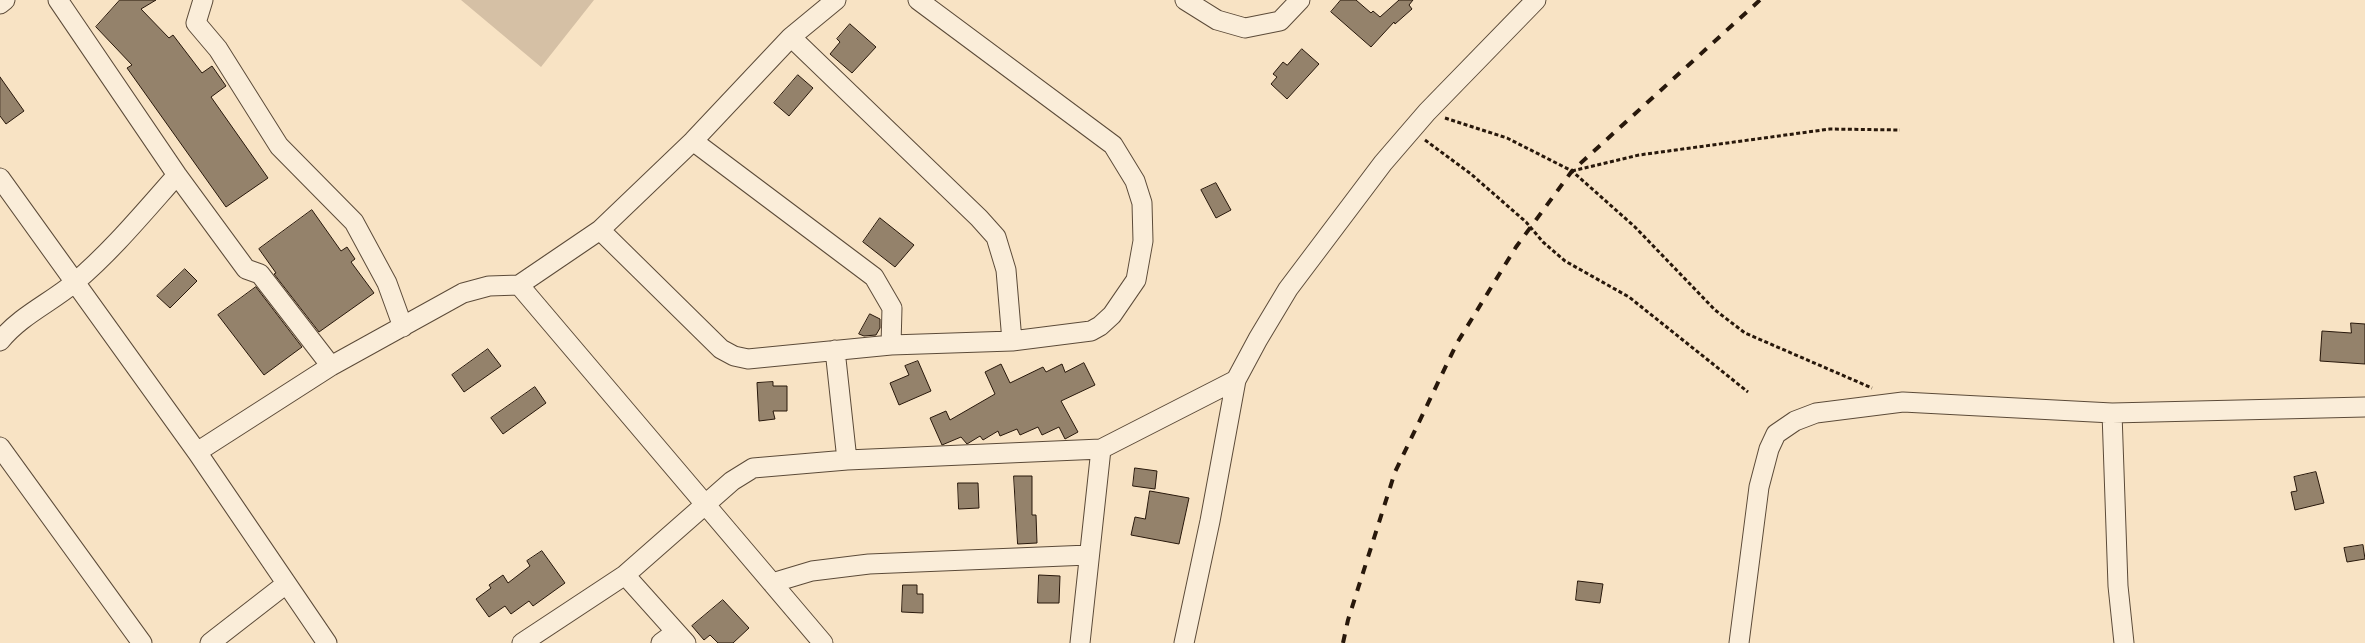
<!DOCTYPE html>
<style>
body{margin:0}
canvas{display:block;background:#f8e3c4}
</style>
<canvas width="2365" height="643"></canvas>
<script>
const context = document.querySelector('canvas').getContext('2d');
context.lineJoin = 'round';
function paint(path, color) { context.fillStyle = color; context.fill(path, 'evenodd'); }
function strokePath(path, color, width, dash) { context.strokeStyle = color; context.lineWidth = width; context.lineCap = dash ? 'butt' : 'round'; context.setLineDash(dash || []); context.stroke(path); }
paint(new Path2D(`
 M461,0h133l-53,67z`), '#d5c0a5');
const building = new Path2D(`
 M120,0h36l-15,9 28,29 4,-3 29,38 10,-7 14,20 -15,11 57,81 -42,29 -99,-139 5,-3 -36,-38z
 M1341,0h15l15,13 2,-2 7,6 19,-17h14l-4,5 3,4 -17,15 -1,-2 -23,25 -40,-35z
 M850,24l26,23 -24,26 -22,-19 10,-12 -3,-3z
 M1302,49l17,15 -32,35 -16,-15 6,-7 -4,-3 10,-12 4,3z
 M798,75l15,13 -24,28 -15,-13z
 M0,77l24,34 -18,13 -6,-8z
 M1216,183l15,27 -15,8 -15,-28z
 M312,210l29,41 6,-4 8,12 -4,3 23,31 -55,39 -45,-58 2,-1 -17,-24z
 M880,218l34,27 -19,22 -32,-25z
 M185,269l12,12 -27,27 -13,-12z
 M256,287l46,60 -38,28 -46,-60z
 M870,314l10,5v9l-4,7 -12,1 -5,-2z
 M2351,323l14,1v40l-45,-3 2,-30 29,2z
 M488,349l13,17 -37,26 -12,-17z
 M918,361l13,30 -32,14 -9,-22 19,-8 -4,-9z
 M1084,363l11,22 -34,16 17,31 -13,7 -6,-12 -17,8 -4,-8 -18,8 -3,-6 -17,7 -2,-5 -15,9 -3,-4 -13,8 -6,-7 -19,8 -12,-27 16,-7 4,9 45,-26 -10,-22 16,-8 9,19 33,-16 3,5 16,-8 3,8z
 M773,382v4h14v25h-14l2,8 -16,2 -2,-38z
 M535,387l11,16 -43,31 -12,-16z
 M1135,468l22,3 -2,18 -22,-3z
 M2316,472l8,31 -29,7 -4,-18 6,-1 -3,-14z
 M1014,476h18v39h4l1,28 -19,1z
 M958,483h20l1,25 -20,1z
 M1150,491l39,7 -10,46 -48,-9 4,-18 10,2z
 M2363,545l2,14 -18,3 -3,-14z
 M542,551l23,32 -32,23 -4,-5 -18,13 -6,-8 -16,11 -13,-18 15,-11 -2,-3 14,-10 5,8 22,-17 -3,-5z
 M1039,575l21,1 -1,27h-21z
 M1578,581l25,3 -3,19 -24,-3z
 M903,585h14v9h6v19l-21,-1z
 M723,600l26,28 -16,15h-15l-8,-8 -6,5 -12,-14z`);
paint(building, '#94826b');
strokePath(building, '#28180b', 1);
const minor = new Path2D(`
 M58,0l119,175 69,94 14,5 71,92
 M203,0l-7,23 22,26 61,97 75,76 33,61 16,44
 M1185,0l32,20 28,8 35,-7 20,-21
 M0,4l5,-4
 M791,37l188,181 17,19 10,33 6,71
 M693,141l181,136 18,31 -1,37
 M0,178l197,274 130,191
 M600,230l121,119 13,7 14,3 143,-14 121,-4 79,-10 9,-5 12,-11 24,-35 7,-39 -1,-38 -7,-22 -22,-36 -195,-145
 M519,285l81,-55 93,-89 98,-104 45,-37
 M0,341c20,-25 50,-38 74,-58 38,-32 70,-71 103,-108
 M835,350l12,110
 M2112,413l6,173 6,57
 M0,447l142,196
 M1101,449l135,-69
 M197,452l134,-86 132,-73 26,-7 30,-1 304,358
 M772,583l40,-12 57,-7 220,-9
 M210,643l76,-59
 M522,643l103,-68
 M661,643l15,-11
 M686,643l-61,-68 107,-94 21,-13 94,-8 254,-11 -21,194
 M1184,643l26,-122 26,-141 22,-41 30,-50 95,-126 44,-51 109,-112
 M1739,643l20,-156 10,-38 7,-15 19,-13 21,-8 87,-11 209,11 253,-6`);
strokePath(minor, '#5c4b39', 21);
strokePath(new Path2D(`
 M1445,118l62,20 65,33 63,56 80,83 30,23 127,55
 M1425,140l46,34 55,48 17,20 22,19 64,36 119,95
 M1572,171l67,-16 191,-26 70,1`), '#28180b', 3, [4, 2.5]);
strokePath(minor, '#faedd9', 19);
strokePath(new Path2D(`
 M1343,643l5,-23 47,-148 62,-129 59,-96 56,-76 188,-171`), '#28180b', 4, [9, 9]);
</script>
